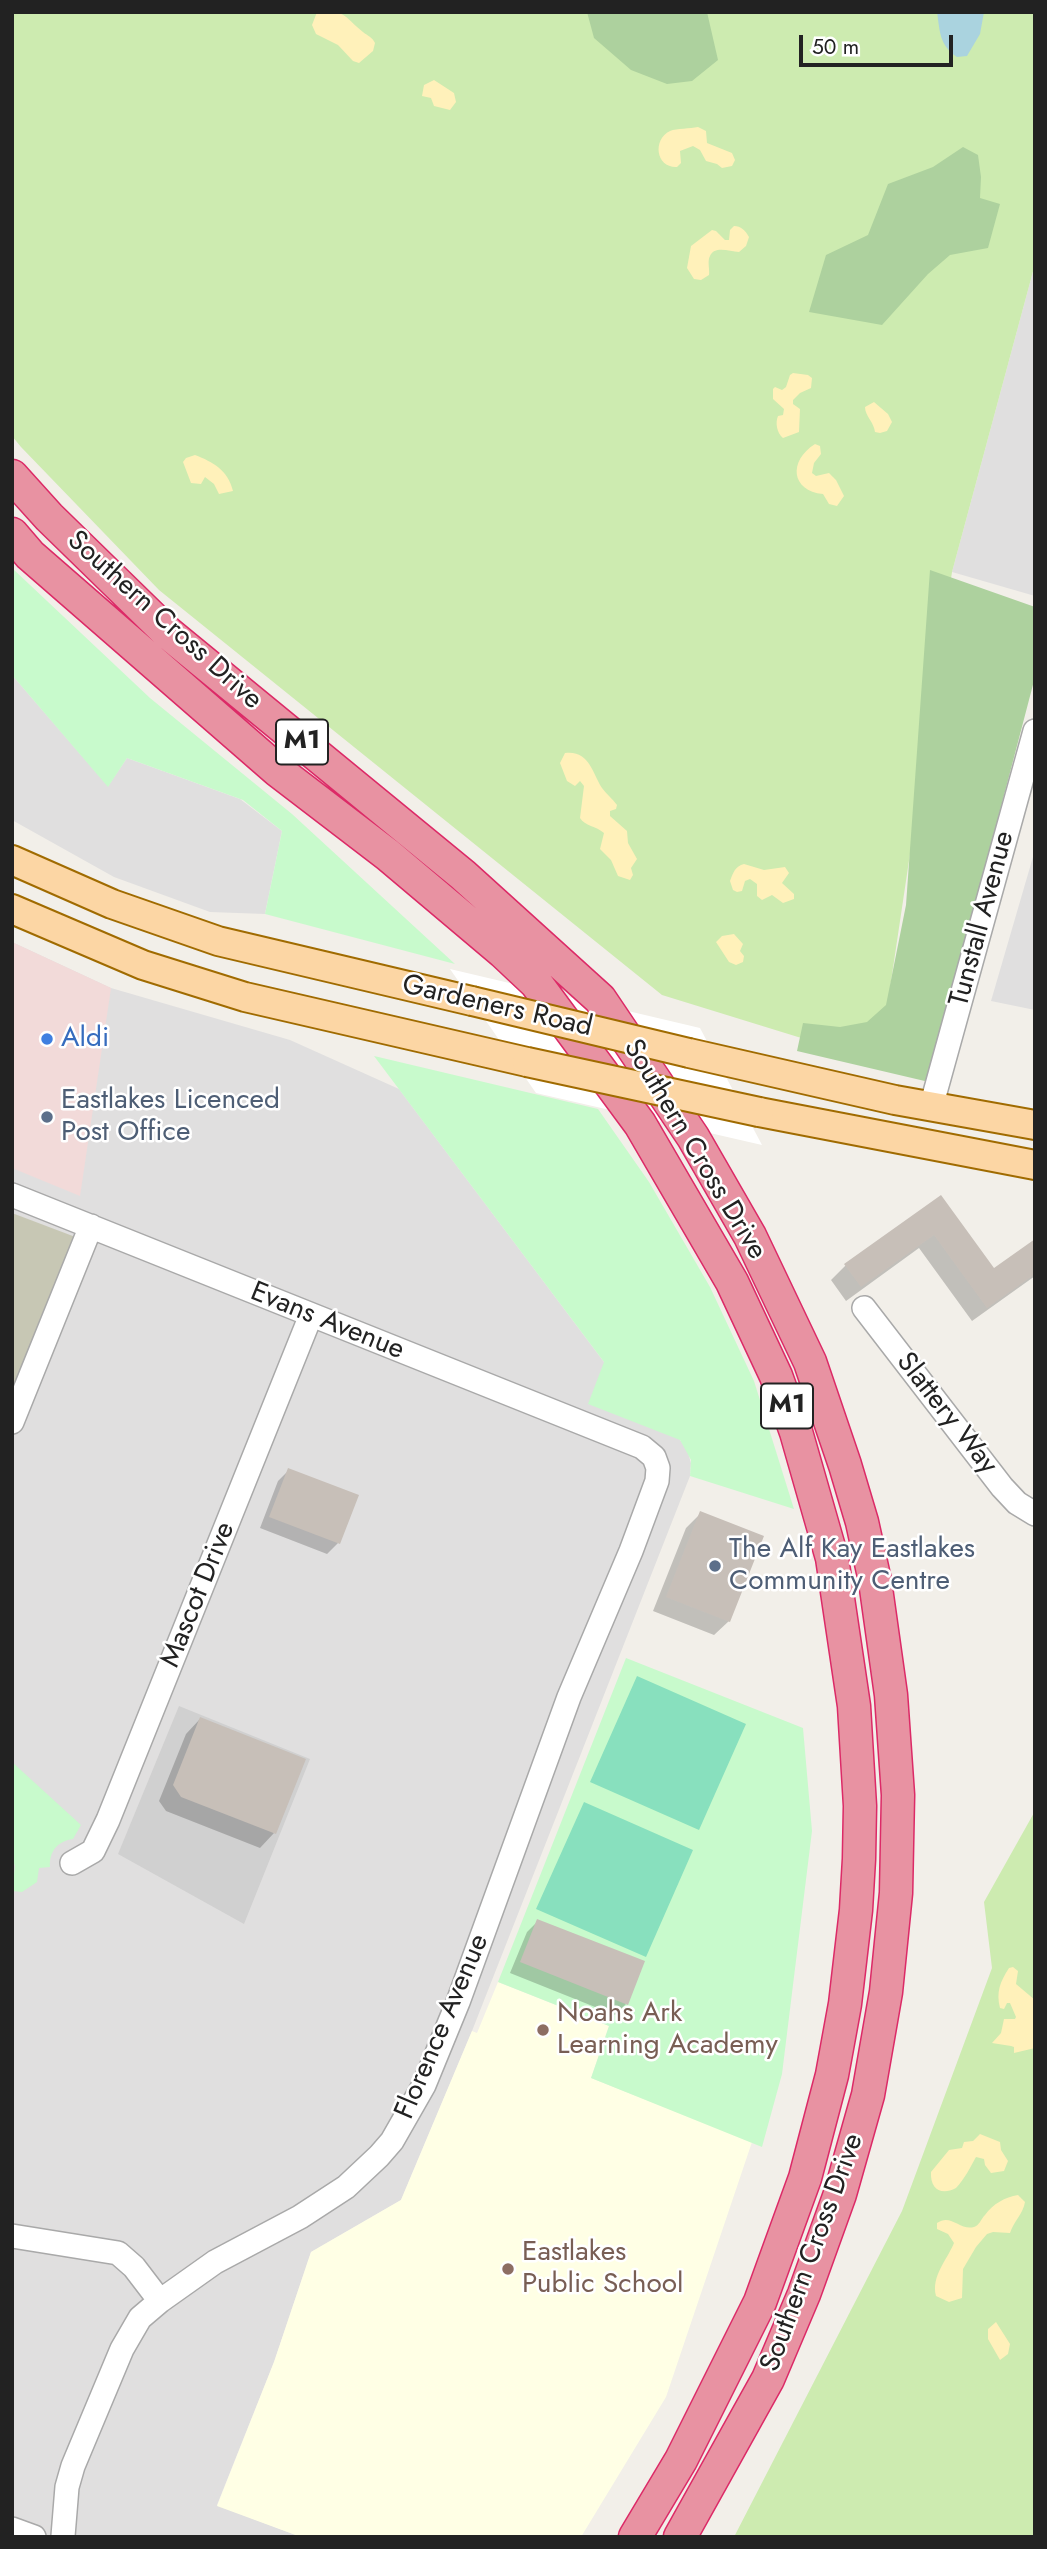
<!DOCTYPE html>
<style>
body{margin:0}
#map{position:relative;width:1047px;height:2549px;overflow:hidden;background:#f2efe9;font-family:Jost,sans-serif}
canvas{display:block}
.frame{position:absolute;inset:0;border:14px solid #222;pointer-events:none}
.scale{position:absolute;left:799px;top:35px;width:154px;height:32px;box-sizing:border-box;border:4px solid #222;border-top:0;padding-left:9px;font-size:21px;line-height:24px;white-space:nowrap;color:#222;-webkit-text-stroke:5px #fff;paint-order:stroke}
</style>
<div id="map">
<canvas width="1047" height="2549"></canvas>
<div class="frame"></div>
<div class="scale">50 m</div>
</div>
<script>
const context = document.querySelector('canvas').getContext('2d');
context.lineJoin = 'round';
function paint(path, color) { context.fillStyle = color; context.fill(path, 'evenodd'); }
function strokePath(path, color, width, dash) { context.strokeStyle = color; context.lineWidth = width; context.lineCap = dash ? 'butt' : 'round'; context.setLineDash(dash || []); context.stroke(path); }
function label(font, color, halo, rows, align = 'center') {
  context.font = font + ' Jost,sans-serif'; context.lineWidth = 5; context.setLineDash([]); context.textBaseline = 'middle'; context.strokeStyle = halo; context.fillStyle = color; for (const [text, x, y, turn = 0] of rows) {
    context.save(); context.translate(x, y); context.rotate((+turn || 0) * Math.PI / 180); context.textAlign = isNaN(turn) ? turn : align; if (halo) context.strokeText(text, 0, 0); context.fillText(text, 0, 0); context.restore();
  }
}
paint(new Path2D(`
 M1035,264v332l-83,-24z
 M12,675l96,111 19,-28 113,41 42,32 -17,83 -55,-2 -96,-35 -102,-57z
 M1035,850v160l-44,-9z
 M12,942l99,46 179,52 109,49 205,273 76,78 7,9 4,14 -1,13 -218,555 -71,169 -90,52 -37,110 -57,143 84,32h-289z`), '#e0dfdf');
paint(new Path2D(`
 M12,942l99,46 -31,208 -68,-28z`), '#f2dad9');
paint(new Path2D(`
 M498,1982l111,44 -18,52 161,64 -86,255 -85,140h-280l-84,-31 57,-144 37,-110 90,-52 71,-169 5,2z`), '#ffffe5');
paint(new Path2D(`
 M179,1706l131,53 -66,165 -126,-70z`), '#d0d0d0');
paint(new Path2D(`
 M12,1213l66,25 -66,156z`), '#c7c7b4');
paint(new Path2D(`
 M12,12h1023v252l-83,308 -73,490 -217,-67 -503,-405 -138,-143 -9,-11z
 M1035,1811v726h-301l168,-326 90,-243 -8,-66z`), '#cdebb0');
paint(new Path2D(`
 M587,12h120l11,48 -26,21 -25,3 -36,-14 -37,-32z
 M963,147l15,8 3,22 -1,21 20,6 -12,44 -38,7 -22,19 -46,51 -73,-13 17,-57 42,-20 20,-51 45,-17z
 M930,570l105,37v70l-106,405 -132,-31 6,-28 37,4 27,-5 19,-17 20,-100z`), '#add19e');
paint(new Path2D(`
 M317,12c32,0 24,2 46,20 5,4 9,5 12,11l-2,8 -14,12 -6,-2 -15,-16 -22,-11 -4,-9z
 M434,80l20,13 2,9 -6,8 -16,-4 -3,-8 -9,-2 2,-11z
 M698,127l8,4 1,12 25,10 3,7 -3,6 -10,2 -5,-4 -11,-3 -6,-11 -7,-4 -13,5 1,12 -4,4c-21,1 -25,-27 -7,-36 7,-3 20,-2 28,-4z
 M734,226c7,0 11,4 15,11l-3,9 -7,6c-9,0 -24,-7 -29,4 -3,5 0,14 -1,19l-8,5 -7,-1 -7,-11 4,-22 21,-16 4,1 9,9h4l1,-10z
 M793,373l15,2 4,3 -1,10 -11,5 -7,7v4l7,5 -1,23 -16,6c-6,-5 -8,-15 -5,-22l5,-1 1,-6 -11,-10v-10l2,-2 7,3 4,-3 4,-12z
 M874,402l14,12 4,8 -5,9 -7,2 -5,-1c-1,-10 -10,-16 -10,-25z
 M815,444l5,2 1,8 -7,9 -2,10 4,3 13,-3 7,7 8,16 -7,10 -8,-2 -6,-10c-32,-3 -35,-33 -8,-50z
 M195,455c18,7 33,15 38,36l-14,3 -5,-10 -9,-7 -4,7 -10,-1 -8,-21 3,-4z
 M565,753c24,-3 27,19 37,35 4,6 11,11 15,17l-1,4 -6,2v5l17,15 1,12 9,16 -6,9 2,7 -3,5 -12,-4 -7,-16 -11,-11 4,-16c-8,-7 -19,-7 -24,-15l4,-32 -4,-5 -5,5 -8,-5 -7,-18z
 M744,864l20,6 21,-3 4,6 -7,10 12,11v5l-11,4 -11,-8 -10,5 -5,-4v-12l-7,-5 -5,2 -3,10 -5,1 -4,-2 -3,-9c3,-8 5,-15 14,-17z
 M734,934l9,10 -3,7 4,5 -1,6 -7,3 -7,-3 -13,-20 6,-6z
 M1013,1967l5,4 -2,13 19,16v48l-21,5v-6l-3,-1 -19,-3 9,-10 3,-14h11l1,-2 -6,-14h-3l-3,6 -4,-1c-4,-16 0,-26 9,-40z
 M980,2134l20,8 1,8 7,11 -4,10 -13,2 -6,-8 -1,-6 -8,-2c-5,9 -12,23 -20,31 -15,8 -26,1 -25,-16l18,-22 13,-2 2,-6 9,-1z
 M1018,2195l7,7c-2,12 -11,19 -15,31l-17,-1 -6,2 -11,13 -13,22 -1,29 -13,4 -13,-6c-5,-20 11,-36 18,-53l-6,-9 -11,-5v-6c14,-10 23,8 37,4 5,-1 7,-8 11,-12 8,-11 20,-18 33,-20z
 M996,2322l14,22 -2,10 -8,6 -12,-21v-10z`), '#fff1ba');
paint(new Path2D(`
 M12,568l138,130 142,116 163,150 -190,-50 17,-83 -39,-31 -116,-42 -19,29 -96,-112z
 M374,1056l224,53 51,73 61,105 44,94 40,128 -104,-33 1,-16 -11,-20 -92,-36 16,-42z
 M626,1658l177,70 9,103 -30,243 -20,73 -171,-69 18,-52 -111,-44z
 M12,1762l69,63 -8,14c-15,2 -24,12 -23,28l-11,1 -2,14 -15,10 -10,-1 3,-25 -3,-8z`), '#c8facc');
paint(new Path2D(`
 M637,1676l109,48 -47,106 -109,-48z
 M584,1802l109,48 -47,107 -110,-48z`), '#88e0be');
paint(new Path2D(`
 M937,12h47l-4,22 -13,22 -10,1c-18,-12 -17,-26 -20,-45z`), '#aad3df');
paint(new Path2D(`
 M450,969l250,59 62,117 -226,-52z`), '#fff');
paint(new Path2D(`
 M940,1197l54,74 41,-30v35l-63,45 -53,-73 -73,53 -15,-21 15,-15z
 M289,1470l49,73 -11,11 -67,-26 18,-47z
 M701,1513l28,108 -15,14 -61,-24 33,-83z
 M200,1719l74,114 -14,15 -94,-37 -7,-10 27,-67z
 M538,1921l88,83 -11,11 -105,-42 17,-41z`), '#0003');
paint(new Path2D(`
 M941,1195l53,73 41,-29v35l-48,34 -53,-73 -73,52 -17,-23z
 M288,1468l71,27 -19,49 -71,-27z
 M700,1511l64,25 -34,86 -64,-25z
 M200,1717l106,42 -30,75 -95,-37 -8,-12z
 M537,1919l108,42 -17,44 -108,-43z`), '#c7bfb8');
const minor = new Path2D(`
 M931,1107l104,-376
 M12,1195l630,252 12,10 4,11 -1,13 -26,70 -62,146 -111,305 -34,83 -32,56 -13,15 -33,31 -46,30 -85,45 -55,39 -20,17 -18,31 -49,117 -6,21 -4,49
 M864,1308l138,179 15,16 18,11
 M12,1422l79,-196
 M72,1863l21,-12 15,-31 203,-505
 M12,2236l106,17 16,14 26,34
 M12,2529l22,8`);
const major = new Path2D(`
 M12,860l100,44 106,37 254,60
 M12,909l131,56 102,32 282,65
 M689,1053l206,47 140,25
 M759,1112l276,53`);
const highway = new Path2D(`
 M12,476l37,41 119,116 295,242 137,124 93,138 57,99 60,126 35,103 17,57 13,59 16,114 7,100 -2,98 -10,99 -18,103 -28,99 -36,100 -36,85 -88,158
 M12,534l18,21 247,215 111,85 115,97 33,31 104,141 92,158 44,94 20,56 36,126 22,148 6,100 -1,53 -3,51 -11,94 -13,71 -27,103 -45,124 -79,158 -46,77`);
strokePath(minor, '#a9a9a9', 26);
strokePath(major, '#a06b00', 32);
strokePath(highway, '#dc2a67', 35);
strokePath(minor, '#fff', 23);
strokePath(major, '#fcd6a4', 28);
strokePath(highway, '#e892a2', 32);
const majorBridge = new Path2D(`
 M472,1001l217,52
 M527,1062l232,50`);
strokePath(majorBridge, '#a06b00', 32, []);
strokePath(majorBridge, '#fcd6a4', 28);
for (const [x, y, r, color] of [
 [47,1039,7,"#3f7fe0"],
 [47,1117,7,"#5c6f8a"],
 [715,1566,7,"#5c6f8a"],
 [543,2030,7,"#8d6e63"],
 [508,2269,7,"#8d6e63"]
]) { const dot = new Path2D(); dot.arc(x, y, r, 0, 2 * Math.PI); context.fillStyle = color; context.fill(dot); strokePath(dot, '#fff', 2.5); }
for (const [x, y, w] of [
 [302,742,52],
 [787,1406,52]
]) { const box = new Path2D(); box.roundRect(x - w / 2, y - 22.5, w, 45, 5); context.fillStyle = '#fff'; context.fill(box); strokePath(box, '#222', 2); }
label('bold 26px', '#222', null, [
 ["M1",302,742],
 ["M1",787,1406]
]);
label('28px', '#222', '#fff', [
 ["Southern Cross Drive",164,621,42],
 ["Tunstall Avenue",983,919,-75],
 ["Gardeners Road",497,1007,13],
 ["Southern Cross Drive",694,1150,59],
 ["Evans Avenue",327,1322,22],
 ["Slattery Way",946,1414,52],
 ["Mascot Drive",199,1595,-68],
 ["Florence Avenue",443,2027,-67],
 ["Southern Cross Drive",813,2253,-70]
]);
label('28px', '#366cbe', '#fff', [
 ["Aldi",61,1039]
], 'left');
label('28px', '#4e5e75', '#fff', [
 ["Eastlakes Licenced",61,1101],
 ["Post Office",61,1133],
 ["The Alf Kay Eastlakes",729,1550],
 ["Community Centre",729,1582]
], 'left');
label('28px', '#785e54', '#fff', [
 ["Noahs Ark",557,2014],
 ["Learning Academy",557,2046],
 ["Eastlakes",522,2253],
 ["Public School",522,2285]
], 'left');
</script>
